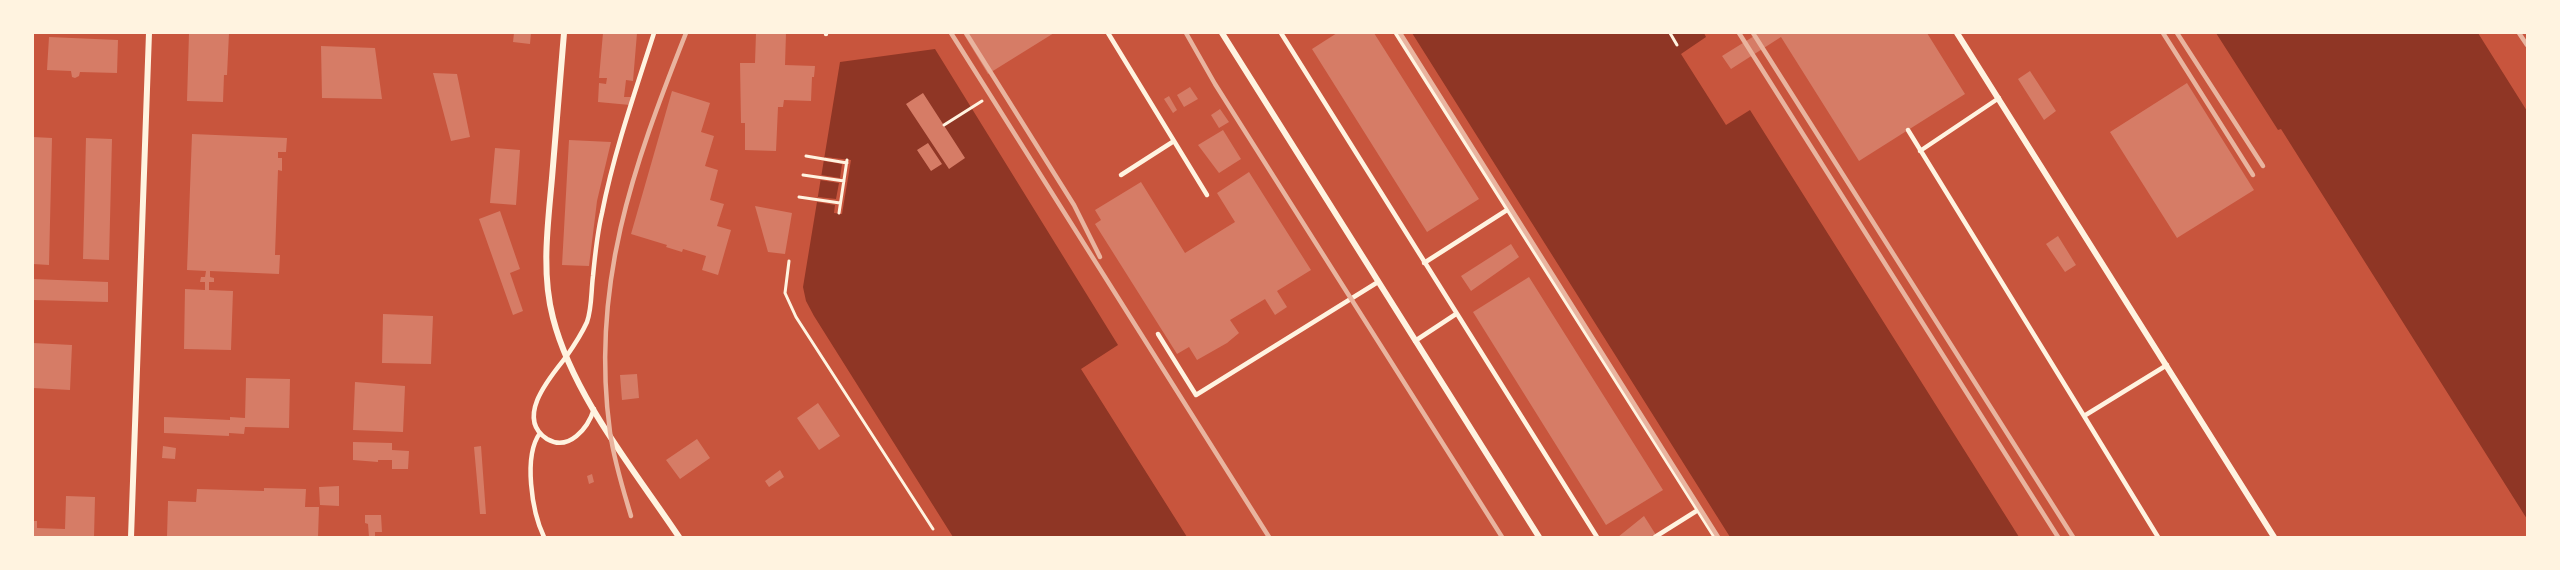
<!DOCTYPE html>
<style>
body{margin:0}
#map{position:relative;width:2560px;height:570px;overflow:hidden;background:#c8553d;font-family:Arial,sans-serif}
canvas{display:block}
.frame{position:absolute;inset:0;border:34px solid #fff3e0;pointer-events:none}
</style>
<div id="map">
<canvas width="2560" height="570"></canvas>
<div class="frame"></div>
</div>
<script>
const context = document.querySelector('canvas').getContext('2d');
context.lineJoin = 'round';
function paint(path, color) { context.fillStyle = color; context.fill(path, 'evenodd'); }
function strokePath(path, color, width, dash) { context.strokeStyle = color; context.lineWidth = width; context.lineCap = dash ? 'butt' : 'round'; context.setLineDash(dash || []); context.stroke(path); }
paint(new Path2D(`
 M1412,33h292l2,4 -25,17 45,71 24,-15 269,427h-289z
 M2216,33h262l49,78v408l-246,-390 -3,1z
 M935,49l183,296 -37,24 106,168h-234l-139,-221 -8,-15 -3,-14 37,-225z`), '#8f3625');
paint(new Path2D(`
 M825,157l26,3 -9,54 -8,-1 1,-8 -18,-3 1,-5 18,2 3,-16 -19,-3 1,-5 19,3 2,-14 -18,-3z`), '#c8553d');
paint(new Path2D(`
 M189,33h40l-2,42h-3l-1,27 -36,-1z
 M514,33h17l-1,11 -17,-2z
 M603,33h34l-4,48 -7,-1 -2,17h7l-1,8 -32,-3 1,-19 7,1 1,-6h-8z
 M756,33h30l-1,32 30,1 -1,11h-2l-1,24 -27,-1 -1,7h-5l-2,44 -31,-1v-27h-4l-1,-60h15z
 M963,33h91l-66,41z
 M1337,33h37l105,166 -52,33 -115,-183z
 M1759,33h168l38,61 -106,67 -78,-124 -50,32 -9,-13z
 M49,37l69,3 -1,33 -37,-1 -1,4 -4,2 -3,-1 -1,-6 -24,-1z
 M321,46l54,2 7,51 -60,-1z
 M2030,71l26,40 -12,9 -26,-41z
 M433,73l24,1 13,63 -19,4z
 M2187,83l67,107 -77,48 -67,-106z
 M1190,87l8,12 -14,8 -7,-12z
 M672,91l38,12 -9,29 13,4 -9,30 13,4 -8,30 14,4 -7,22 14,4 -13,45 -16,-5 4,-14 -23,-7 -1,3 -16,-5 1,-2 -36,-11z
 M923,93l42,65 -16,11 -43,-65z
 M1169,96l8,14 -4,3 -9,-14z
 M1220,109l9,13 -10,6 -8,-13z
 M1223,130l18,29 -22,14 -21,-28z
 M192,134l95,4 -1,14h-8v6h4v13l-4,-1 -3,85h5l-1,19 -69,-3v6l4,1v4h-5v8l24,1 -2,59 -47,-1 1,-60 20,1v-8h-5l1,-5h4l1,-6 -19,-1z
 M33,137l19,1 -3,127 -16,-1z
 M86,138l26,1 -3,121 -26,-1z
 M569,140l42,2 -14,59 -8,65 -27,-1z
 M928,143l14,21 -11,7 -14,-21z
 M495,148l25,2 -4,55 -26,-2z
 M1249,172l62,98 -34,21 10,16 -12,8 -10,-16 -35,21 9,13 -12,10 -30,17 -8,-13 -12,7 -82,-130 6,-4 -6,-10 46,-28 44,71 50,-31 -18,-29z
 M755,206l37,7 -7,41 -17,-2z
 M500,211l20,58 -10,4 13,38 -10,4 -34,-96z
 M2058,236l18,29 -11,7 -19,-28z
 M1511,244l8,13 -48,34 -10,-15z
 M1529,277l134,213 -57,35 -133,-213z
 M33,279l75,3v20l-75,-2z
 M383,314l50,2 -2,48 -49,-1z
 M33,343l39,2 -2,45 -37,-2z
 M637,374l2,24 -17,2 -2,-25z
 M246,378l44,1 -1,49 -44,-1 -1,7 -15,-1v3l-65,-3v-16l66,3v-3l15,1z
 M355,382l50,4 -2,46 -50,-2z
 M818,403l22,33 -21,14 -22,-32z
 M697,439l13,19 -30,21 -14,-19z
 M353,442l39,1v7l17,1 -1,18h-16v-9h-14v2l-25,-2z
 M163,446l13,2 -1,11 -13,-1z
 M481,446l5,68h-6l-6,-67z
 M780,470l4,7 -15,10 -4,-6z
 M592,474l2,8 -5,2 -2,-8z
 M339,486v20l-19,-1 -1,-18z
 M264,488l42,1 -1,18h14l-1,30 -151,-1 1,-35 28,1 1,-13 67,2z
 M66,496l29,1 -1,40h-61v-16h4v7l28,1z
 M365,515h16l1,17h-7v5h-6l-1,-13 -3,-1z
 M1644,516l12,19 -4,2h-34z`), '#d67c66');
strokePath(new Path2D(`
 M1670,33l7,12
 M944,125l38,-24
 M806,156l41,7
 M803,175l41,6
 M799,197l41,6
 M839,213l8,-53
 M789,261l-4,32 11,24 137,212`), '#fff3e0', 3);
strokePath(new Path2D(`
 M1108,33l99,162
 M1281,33l316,504
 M1396,33l319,504
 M826,34v-1
 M1908,130l176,286 83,-51
 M1920,151l79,-53
 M1121,175l53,-34
 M1424,263l83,-53
 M1158,334l38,61 182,-113
 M1415,341l41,-27
 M594,409c-6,19 -25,43 -47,30 -33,-21 4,-63 19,-82 7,-10 16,-24 21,-35 5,-14 4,-31 6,-46 2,-21 4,-42 9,-63 12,-61 33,-121 52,-180
 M2084,416l74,121
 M540,433c-17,23 -8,79 4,104
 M1655,537l43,-27`), '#fff3e0', 4.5);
strokePath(new Path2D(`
 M564,33c-4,48 -8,96 -12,145 -4,46 -11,94 1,140 20,78 82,153 126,219
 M1222,33l317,504
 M1957,33l317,504
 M131,537l18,-504`), '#fff3e0', 6);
strokePath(new Path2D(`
 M951,33l318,504
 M966,33l108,172 26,52
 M1186,33l29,51 287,453
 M1400,33l318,504
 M1739,33l319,504
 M1753,33l320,504
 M2163,33l90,142
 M2177,33l86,133
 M2519,33l8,12
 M631,516c-8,-27 -17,-55 -21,-84 -20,-146 23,-265 76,-399`), '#e9b49f', 4.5);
</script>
